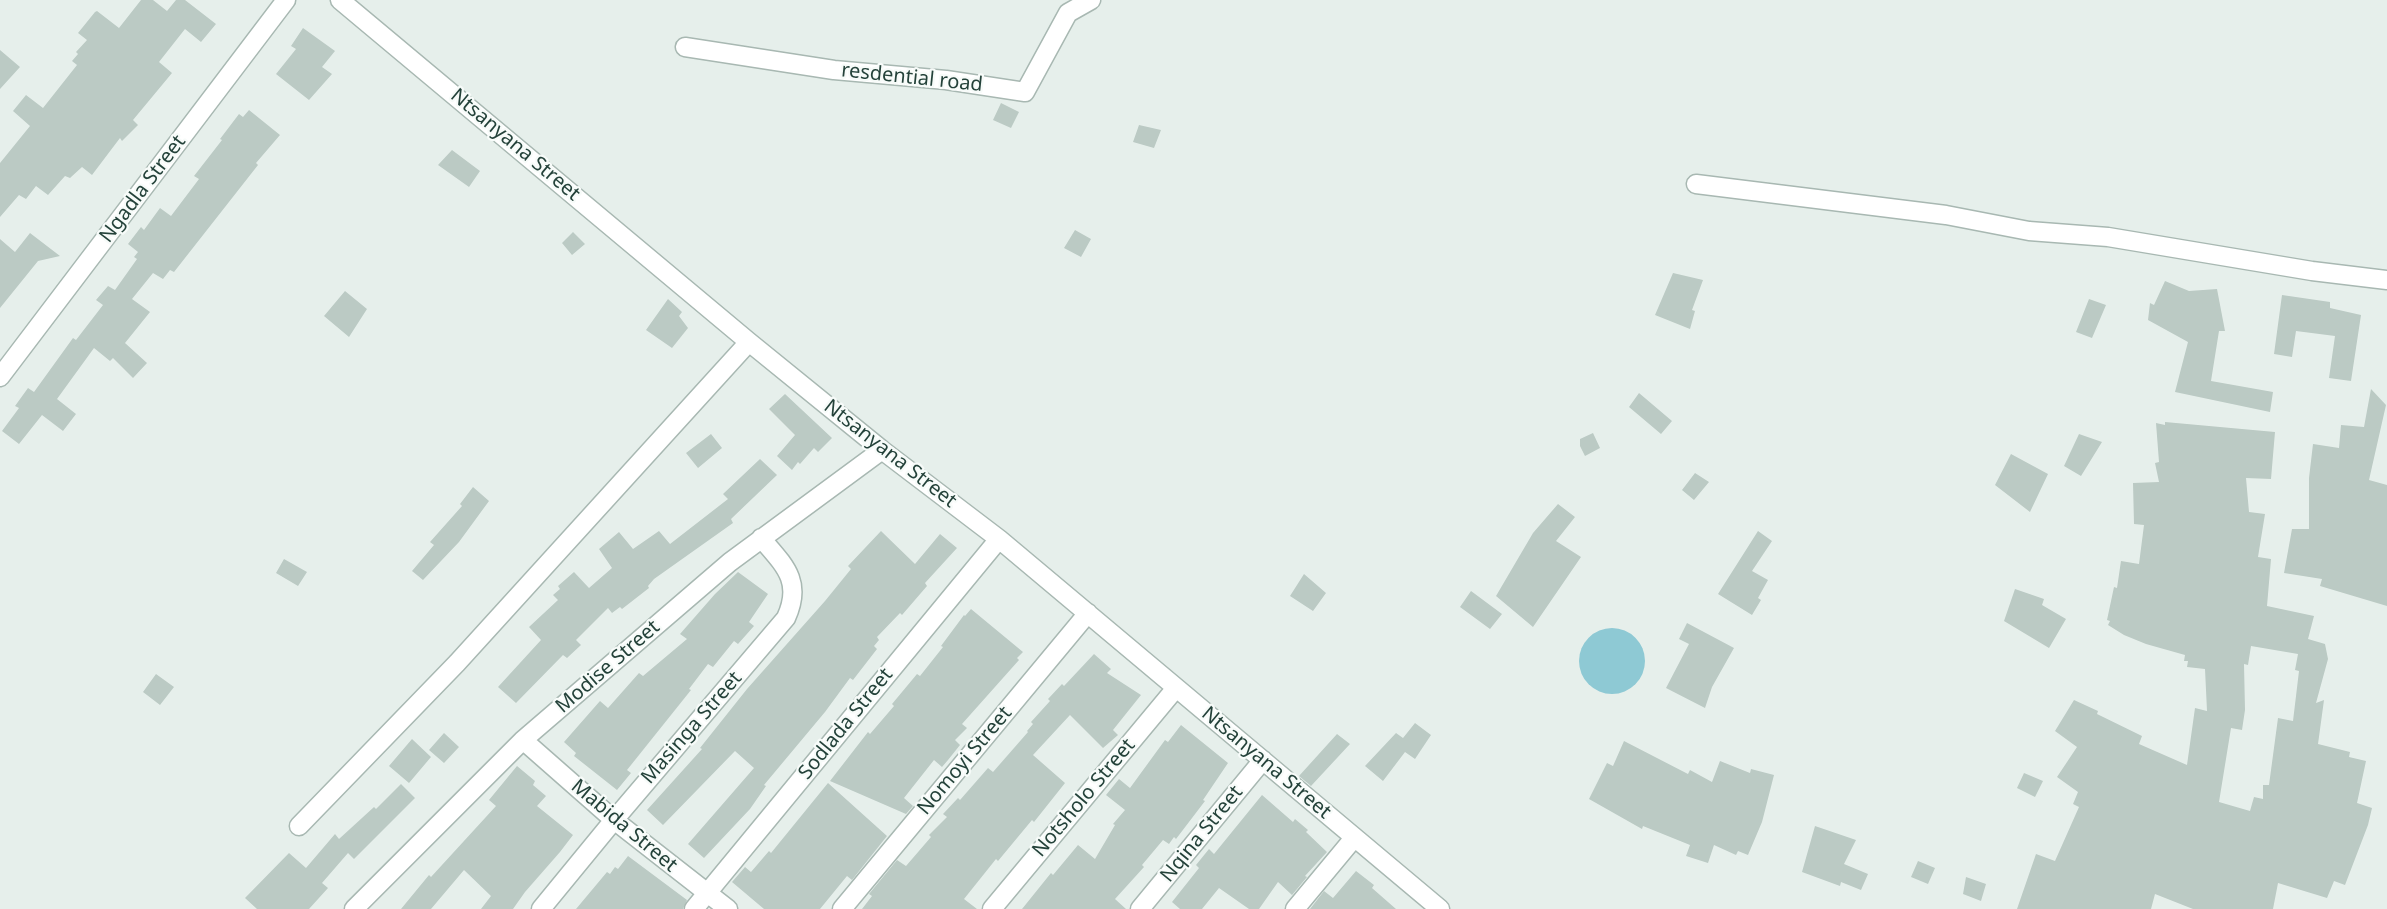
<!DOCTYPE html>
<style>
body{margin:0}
canvas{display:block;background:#e6efeb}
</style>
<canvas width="2387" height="909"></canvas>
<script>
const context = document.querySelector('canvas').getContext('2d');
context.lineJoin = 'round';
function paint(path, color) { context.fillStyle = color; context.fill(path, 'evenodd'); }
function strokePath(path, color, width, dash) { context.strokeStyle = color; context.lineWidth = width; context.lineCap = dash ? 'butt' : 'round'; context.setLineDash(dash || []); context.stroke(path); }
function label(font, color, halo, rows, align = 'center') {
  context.font = font + ' "Noto Sans",sans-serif'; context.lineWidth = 4.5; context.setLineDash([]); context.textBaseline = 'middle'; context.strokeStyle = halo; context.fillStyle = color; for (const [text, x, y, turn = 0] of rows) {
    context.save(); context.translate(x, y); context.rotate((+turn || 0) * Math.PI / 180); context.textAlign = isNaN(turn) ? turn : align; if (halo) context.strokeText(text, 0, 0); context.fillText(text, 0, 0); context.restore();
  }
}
paint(new Path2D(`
 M1579 661a33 33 0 1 1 66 0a33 33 0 1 1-66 0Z`), '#8ec9d4');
paint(new Path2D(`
 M141,0h12l14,11 9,-11h9l31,24 -15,18 -16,-13 -26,33 13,11 -39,47 5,5 -16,16 -2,-3 -28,37 -10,-8 -12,11 -5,-2 -17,19 -12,-9 -10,13 -7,-4 -19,22v-54l30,-37 -17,-15 13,-16 17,13 34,-43 -5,-4 6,-7 -2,-2 11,-12 -9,-7 17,-21 2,-1 22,17z
 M303,28l32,23 -13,16 10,7 -23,26 -33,-26 20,-25 -5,-3z
 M0,50l20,17 -20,22z
 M1001,103l18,9 -8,16 -18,-8z
 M249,110l31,25 -24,28 2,2 -84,107 -4,-2 -7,9 -10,-6 -21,26 18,13 -25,31 22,20 -14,15 -20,-20 -3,3 -16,-13 -37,51 19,15 -13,17 -21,-16 -23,29 -17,-13 17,-23 -4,-2 13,-18 6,4 39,-54 3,2 27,-35 -7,-5 12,-14 7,4 22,-31 -3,-2 4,-5 -10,-8 13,-17 3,3 16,-22 11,8 28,-37 -5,-3 28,-36 -2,-1 19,-25 4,3z
 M1139,125l22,5 -7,18 -21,-6z
 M452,150l28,21 -11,16 -31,-22z
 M1075,230l16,9 -10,18 -17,-9z
 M573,232l12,12 -13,11 -10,-12z
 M30,233l30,23 -22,5 -38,47v-69l15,13z
 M1673,273l30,7 -11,30 3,1 -5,18 -35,-14z
 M2165,281l24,10 28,-2 8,42h-6l-8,50 62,11 -3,20 -95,-20 13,-50 -40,-22 2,-17 4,2z
 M345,291l22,18 -18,28 -25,-21z
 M2282,295l48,7v6l31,7 -10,66 -22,-3 6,-42 -39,-5 -4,26 -18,-3z
 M668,299l14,13 -3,4 9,12 -16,20 -26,-18z
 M2089,299l17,6 -14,33 -16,-6z
 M2371,389l15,16 -17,75 18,5v121l-67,-20 2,-7 -38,-6 8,-44h17v-51l4,-34 26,4 2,-23 23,2z
 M1639,393l33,28 -11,13 -32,-27z
 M785,394l47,44 -14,14 -4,-4 -14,16 -2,-2 -6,8 -15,-14 18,-21 -26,-26z
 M2165,422l110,10 -4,47 -25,-1 3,34 16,2 -7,43 13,2 -4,47 47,10 -6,23 17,5 3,15 -12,44 8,-3 -6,44 32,8 -1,5 17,4 -9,42 15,5 -4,17 -23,60 -11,-4 -7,17 -49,-15 -5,26h-80l-38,-15 -4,15h-134l19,-55 19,7 24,-54 -6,-3 5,-12 -21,-15 20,-30 -22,-16 19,-31 24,11 -1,3 45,22 -3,8 48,21 8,-57 12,3 -2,-42 -18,-2 1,-6h-4l1,-6 -39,-11 -22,-9 -16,-10 2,-4 -3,-1 7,-33 3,1 4,-27 18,3 5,-39 -10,-1 -1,-41 26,-1 -4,-19 4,-1 -3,-39 9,2zM2251,646l47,8 -3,16 4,1 -6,50 -15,-3 -9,67h-6v14l-9,-2 -4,14 -31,-9 12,-74 11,2 3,-20 -1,-46 4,1z
 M1593,433l7,15 -15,8 -5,-10v-7z
 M711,434l11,14 -24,20 -12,-15z
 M2079,434l23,8 -21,34 -17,-10z
 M2011,454l37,20 -18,38 -35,-27z
 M760,459l17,16 -46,44 2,4 -79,56 -6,7 1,2 -27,21 -2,-2 -8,6 -4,-5 -32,32 5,5 -14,13 -4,-3 -47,48 -18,-16 43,-47 -12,-13 29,-27 -5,-5 7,-6 -2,-3 16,-14 15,16 23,-20 -13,-19 20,-17 14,17 26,-18 11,13 58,-45 -5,-5z
 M1695,473l14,9 -15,18 -12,-10z
 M473,487l16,14 -30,41 -36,38 -11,-9 22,-26 -4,-3 32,-36 -2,-2z
 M1558,504l17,13 -19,24 25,16 -48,70 -37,-31 37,-63z
 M881,531l34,33 25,-30 17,14 -32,35 2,3 -25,29 -2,-2 -23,24 2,3 -5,6 3,3 -24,31 -3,-2 -25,34 -61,73 2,1 -16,23 -46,49 -16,-14 66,-76 -19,-17 -72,74 -16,-15 55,-61 -2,-1 47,-59 78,-88 26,-32 -3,-3z
 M1758,531l14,10 -20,30 16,9 -10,18 3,2 -9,15 -34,-21z
 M284,559l23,13 -9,14 -22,-13z
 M738,572l30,22 -19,28 5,4 -16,18 -4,-3 -21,26 -5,-3 -19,25 2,1 -64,80 4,3 -14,17 -43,-34 2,-3 -12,-11 36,-41 8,7 31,-35 4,3 44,-37 -7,-5 35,-40z
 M1304,574l22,19 -13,18 -23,-15z
 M2015,589l29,10 -2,6 24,14 -17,29 -45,-27z
 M1471,591l31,23 -12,15 -30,-22z
 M971,609l52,43 -6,6 2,2 -57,64 5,4 -12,12 5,5 -12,15 -6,7 -8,-7 -30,38 9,8 -7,8 -76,-33 38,-49 2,2 24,-28 -2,-2 25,-30 3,2 23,-29 -2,-1 23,-31 1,1z
 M1687,623l47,25 -22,39 -7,21 -39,-20 23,-44 -10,-5z
 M1094,654l17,15 -4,4 34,22 -28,35 5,5 -15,13 -33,-33 -37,40 32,28 -31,39 -2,-2 -34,41 -2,-2 -32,40 13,10h-115l10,-13 -3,-2 28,-34 9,6 25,-29 -2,-2 18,-18 -4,-3 15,-16 2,2 28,-32 5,4 35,-40 -1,-1 6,-7 -2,-2 19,-21 -2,-2 14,-15 2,2z
 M156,674l18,13 -14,18 -17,-13z
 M1415,723l16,12 -16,24 -10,-7 -22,29 -18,-15 31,-33 7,5z
 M1181,725l47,38 -25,37 2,1 -29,38 -2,-2 -5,7 -6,-4 -21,25 2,2 -29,32 11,10h-104l29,-36 2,2 25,-30 17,14 20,-34 -2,-1 12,-14 -19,-15 13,-16 11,9 35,-48 3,2z
 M444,733l15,14 -15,16 -15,-13z
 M1337,734l13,10 -39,42 -12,-10z
 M412,739l19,18 -22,26 -20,-17z
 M1624,741l64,33 2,-4 22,12 8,-21 30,12 1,-4 23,6 -12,47 -14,33 -10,-4 -2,4 -22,-10 -6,18 -22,-7 4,-11 -47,-19 -1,3 -53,-30 18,-36 6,3z
 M517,766l18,15 -2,4 13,11 -9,10 36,29 -13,17 -35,40 -12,17h-32l10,-13 -27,-26 -33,39h-30l28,-34 2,2 65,-71 -7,-6z
 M2024,773l19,8 -8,16 -18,-9z
 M828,783l59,53 -35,44 -5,-4 -27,33h-56l-32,-27 13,-15 6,5 18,-21 2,2z
 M401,784l14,14 -61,61 -6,-6 -26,30 6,5 -19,21h-52l-12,-11 44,-45 17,15 29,-34 4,5 35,-32 2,2z
 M1262,795l31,27 2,-3 13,11 -2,2 21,20 -22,24 2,1 -15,18 -14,-13 -19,27h-10l-30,-21 -17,21h-22l-8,-7 27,-34 -3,-3 13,-16 5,5z
 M1815,826l41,14 -12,24 24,10 -7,16 -20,-8 -1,4 -38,-14z
 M628,856l59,44 -4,9h-107l31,-37 3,2 5,-7 3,2z
 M1918,861l17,7 -7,16 -17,-7z
 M1356,871l18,14 -2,3 24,21h-86l14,-18 9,7z
 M1966,877l20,7 -5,17 -18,-7z`), '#bbcac4');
const minor = new Path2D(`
 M340,0l409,342 133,108 117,89 441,370
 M685,47l149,23 112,10 79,12 43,-79 23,-13
 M1696,184l250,31 83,16 79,6 204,34 75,9
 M0,377l286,-377
 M523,740l91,80 114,89
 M299,826l158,-163 292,-321
 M354,909l169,-169 207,-178 152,-112
 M541,909l73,-89 172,-202c17,-37 -2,-53 -25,-80
 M694,909l305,-370
 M842,909l246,-296
 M992,909l184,-221
 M1140,909l123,-149
 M1295,909l59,-71`);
strokePath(minor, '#a8b8b2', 21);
strokePath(minor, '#fff', 18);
label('20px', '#24423a', '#f7fbf9', [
 ["resdential road",912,78,6],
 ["Ntsanyana Street",515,145,40],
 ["Ngadla Street",143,189,-53],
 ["Ntsanyana Street",890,454,38],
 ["Modise Street",608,667,-41],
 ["Sodlada Street",846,724,-51],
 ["Masinga Street",692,728,-49],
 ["Nomoyi Street",965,761,-50],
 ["Ntsanyana Street",1266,763,40],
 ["Notsholo Street",1084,798,-50],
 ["Mabida Street",624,826,40],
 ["Nqina Street",1202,834,-51]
]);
</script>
